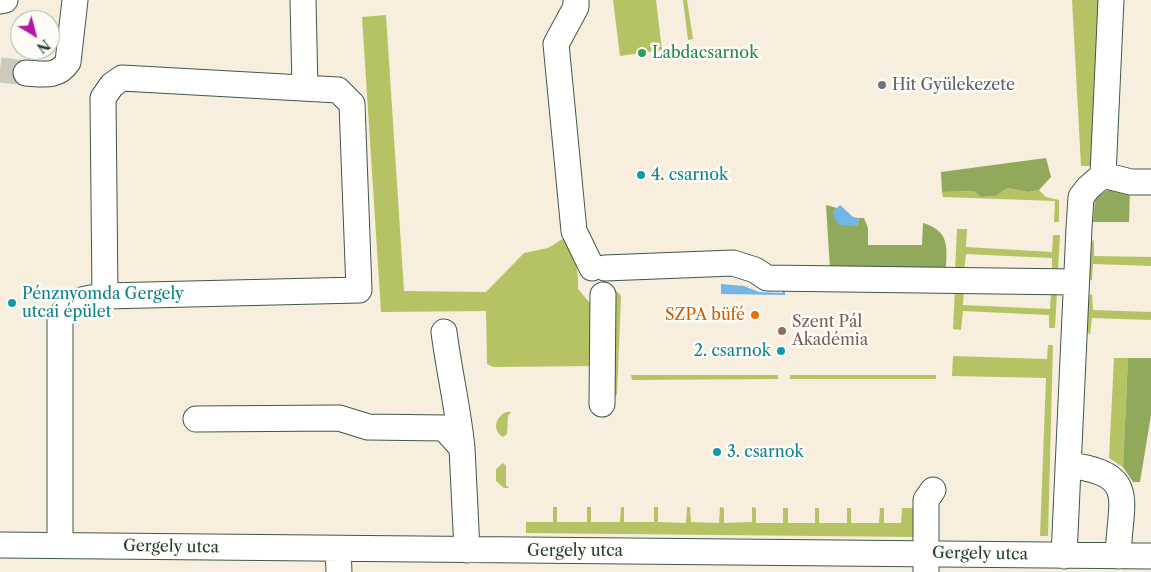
<!DOCTYPE html>
<meta charset="utf-8">
<style>
body{margin:0}
#map{position:relative;width:1151px;height:572px;overflow:hidden;background:#f7eedd;font-family:"Libre Caslon Text",serif}
canvas{display:block}
.north{position:absolute;left:10px;top:10px;width:50px;height:50px;box-sizing:border-box;background:#fdfcf7;border:1px solid #a4b0a9;border-radius:50%;rotate:143deg;font-size:14px;font-weight:700;line-height:20px;text-align:center;color:#1f3d34}
.north::after{content:'';display:block;margin:auto;width:18px;height:22px;background:#b5179e;clip-path:polygon(50% 0,100% 100%,50% 72%,0 100%)}
</style>
<div id="map">
<canvas width="1151" height="572"></canvas>
<div class="north">N</div>
</div>
<script>
const context = document.querySelector('canvas').getContext('2d');
context.lineJoin = 'round';
function paint(path, color) { context.fillStyle = color; context.fill(path, 'evenodd'); }
function strokePath(path, color, width, dash) { context.strokeStyle = color; context.lineWidth = width; context.lineCap = dash ? 'butt' : 'round'; context.setLineDash(dash || []); context.stroke(path); }
function label(font, color, halo, rows, align = 'center') {
  context.font = font + ' "Libre Caslon Text",serif'; context.lineWidth = 5; context.setLineDash([]); context.textBaseline = 'middle'; context.strokeStyle = halo; context.fillStyle = color; for (const [text, x, y, turn = 0] of rows) {
    context.save(); context.translate(x, y); context.rotate((+turn || 0) * Math.PI / 180); context.textAlign = isNaN(turn) ? turn : align; if (halo) context.strokeText(text, 0, 0); context.fillText(text, 0, 0); context.restore();
  }
}
paint(new Path2D(`
 M613,0h43l6,50 -42,6z
 M683,0h4l6,39 -5,1z
 M1072,0h31l-7,166h-15z
 M386,15l18,276 82,1 38,-39 24,-5 16,-10c10,18 15,30 14,51l16,19 2,58 -103,1 -6,-3 -1,-53 -105,1 -19,-295z
 M1008,188l19,4 12,-2 7,7 13,3v22h-5l1,-21 -112,-4 -1,-5 32,-1 8,6 13,-1z
 M957,229h10l-1,18 86,5 1,-17h7l-2,36 -6,-1v-12l-86,-4 -2,18h-9z
 M1094,240v16l57,1v9l-58,-2 -1,17 -3,-3 1,-36z
 M955,287h9l-1,18 87,4 1,-16h6l-2,35h-6v-13l-86,-4 -2,19 -8,-1z
 M617,291l4,5 -4,99h-3l1,-101z
 M1092,294l1,16 58,2v8l-59,-2 -2,17 -5,-6 3,-33z
 M1048,345h5l-5,191h-8l6,-158 -94,-2 1,-20 94,3z
 M1114,358h14l-5,109 -14,-9z
 M631,375h147v4l-146,1z
 M790,375h146v4h-146z
 M506,412h5l-3,4 -1,18 -4,3c-11,-7 -8,-19 3,-25z
 M503,463l3,3v19l3,3h-5l-8,-7v-12z
 M553,507h4v15h30v-15h4v15h29l1,-15h3v15h30v-15h4v15l28,1 1,-16h3l1,15 28,1 1,-16 4,1v15l28,-1v-15l4,1v15h27v-15h5v15h27v-15h4v15h28v-15h4v15h28l1,-15h4v15h17l1,-15h12l-1,29 -387,-4v-11h27z`), '#b5c365');
paint(new Path2D(`
 M1046,158l5,19 -12,13 -12,2 -19,-4 -13,8 -14,1 -7,-6 -32,1 -1,-20z
 M1109,189h21l-1,33h-36l2,-23z
 M826,205l11,3 -4,4 24,14 2,-8h5l4,10v17h54l1,-22c26,8 24,22 23,46h-116z
 M1128,358h23v57l-11,67h-7l-10,-15z`), '#90a95a');
paint(new Path2D(`
 M840,205l13,12 6,1 -2,8 -18,-1 -5,-7 -1,-6z
 M721,284l23,2 15,6 23,1 1,-9 2,2v9l-64,-1z`), '#72b5e7');
strokePath(new Path2D(`
 M0,70l26,3`), '#cccbbb', 25, [25, 12]);
const minor = new Path2D(`
 M303,0l2,88
 M576,0v7l-20,37 18,187 18,37
 M0,1l5,-1
 M26,73c17,1 31,5 42,-11l7,-62
 M122,78l216,12 14,14 7,186 -254,6 -2,-198 9,-13z
 M1103,175l28,7h20
 M605,268l128,-5 22,7 12,8 308,4
 M444,332c5,39 14,76 18,116
 M602,404l1,-109
 M196,419l143,-1 29,9 76,1 18,20 5,102
 M1068,465c71,9 52,34 50,91
 M0,545l1151,11
 M60,545v-226c8,-20 26,-20 45,-23
 M338,549l1,23
 M1064,556l15,-328 2,-31 7,-9 15,-13 8,-175
 M926,572v-72l7,-10`);
strokePath(minor, '#3f584d', 27);
strokePath(minor, '#fff', 25);
for (const [x, y, r, color] of [
 [642,53,5,"#2e9e5b"],
 [882,85,5,"#6b7280"],
 [641,175,5,"#0f9aa8"],
 [12,303,5,"#0f9aa8"],
 [755,315,5,"#e8710a"],
 [782,331,5,"#8d6e63"],
 [781,351,5,"#0f9aa8"],
 [717,452,5,"#0f9aa8"]
]) { const dot = new Path2D(); dot.arc(x, y, r, 0, 2 * Math.PI); context.fillStyle = color; context.fill(dot); strokePath(dot, '#fdfcf7', 2); }
label('16px', '#27864d', '#fdfcf7', [
 ["Labdacsarnok",652,53]
], 'left');
label('16px', '#5b616d', '#fdfcf7', [
 ["Hit Gyülekezete",892,85]
], 'left');
label('16px', '#0d838f', '#fdfcf7', [
 ["4. csarnok",651,175],
 ["Pénznyomda Gergely",22,294],
 ["utcai épület",22,312],
 ["2. csarnok",771,351,"right"],
 ["3. csarnok",727,452]
], 'left');
label('16px', '#c56008', '#fdfcf7', [
 ["SZPA büfé",745,315]
], 'right');
label('16px', '#785e54', '#fdfcf7', [
 ["Szent Pál",792,322],
 ["Akadémia",792,340]
], 'left');
label('16px', '#1f3d34', '#fdfcf7', [
 ["Gergely utca",171,547,1],
 ["Gergely utca",575,551],
 ["Gergely utca",980,554,1]
]);
</script>
